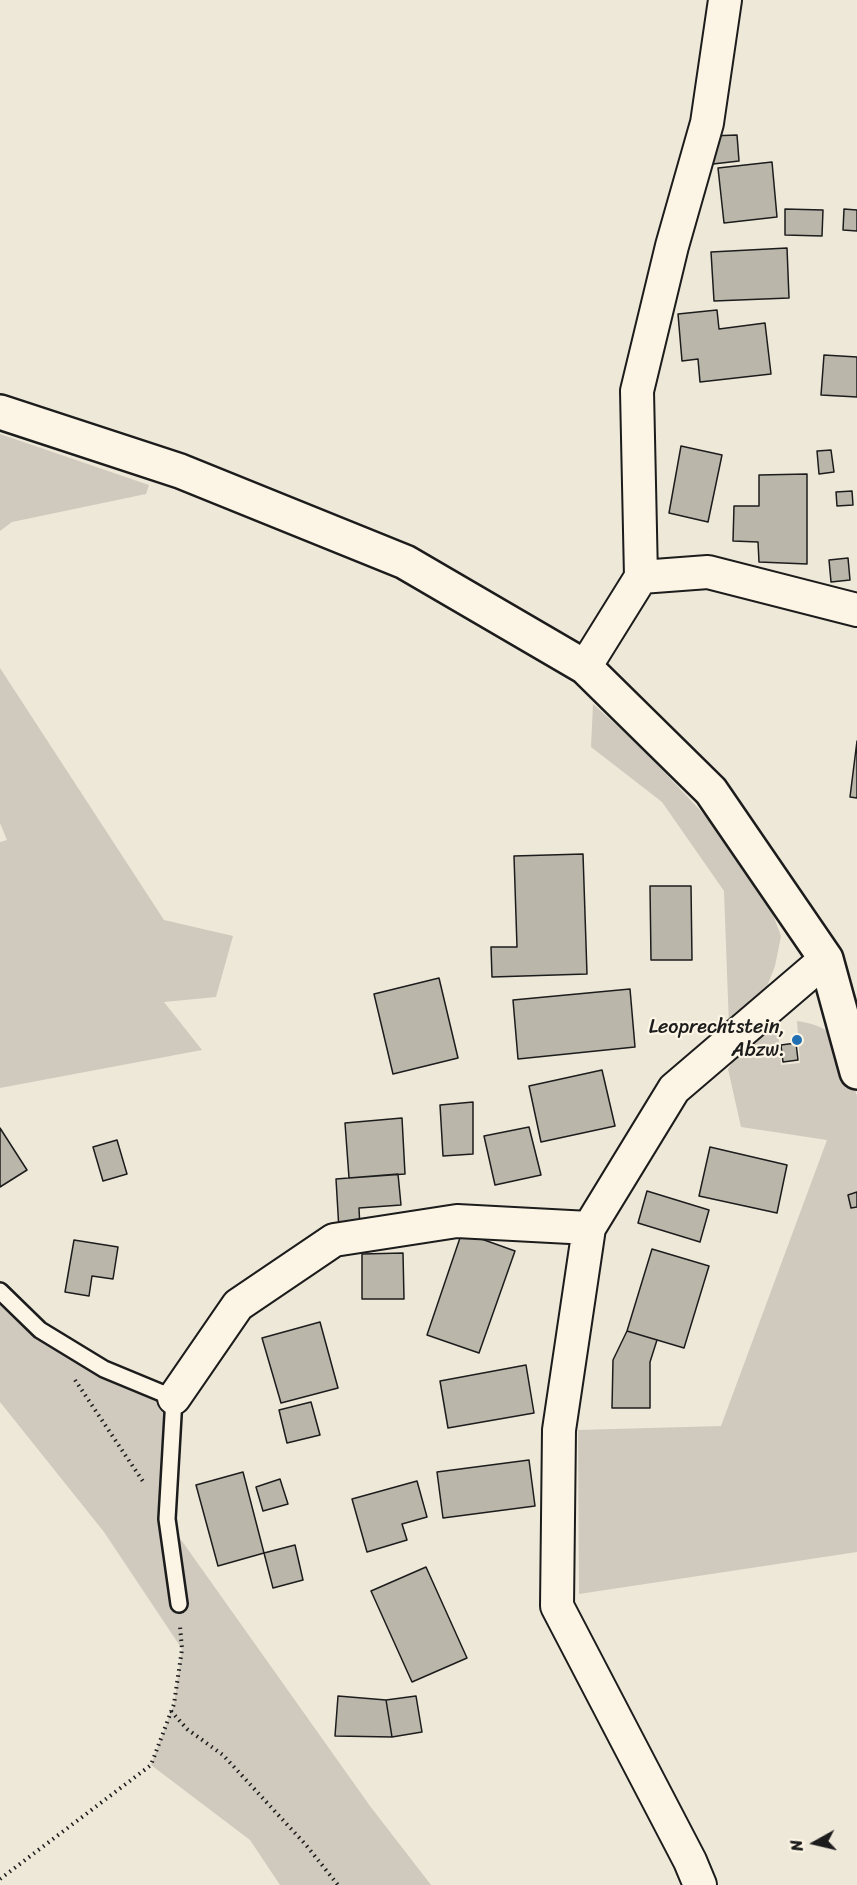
<!DOCTYPE html>
<style>
body{margin:0}
#map{position:relative;width:857px;height:1885px;overflow:hidden;background:#eee8d9;font-family:Sriracha,sans-serif}
canvas{display:block}
.north{position:absolute;left:785px;top:1813px;width:60px;height:60px;-webkit-text-stroke:4px #fcf5e5;paint-order:stroke;rotate:262deg;font-size:16px;font-weight:700;line-height:24px;text-align:center;color:#1c1c1c}
.north::after{content:'';display:block;margin:auto;width:21px;height:27px;background:#1c1c1c;clip-path:polygon(50% 0,100% 100%,50% 72%,0 100%)}
</style>
<div id="map">
<canvas width="857" height="1885"></canvas>
<div class="north">N</div>
</div>
<script>
const context = document.querySelector('canvas').getContext('2d');
context.lineJoin = 'round';
function paint(path, color) { context.fillStyle = color; context.fill(path, 'evenodd'); }
function strokePath(path, color, width, dash) { context.strokeStyle = color; context.lineWidth = width; context.lineCap = dash ? 'butt' : 'round'; context.setLineDash(dash || []); context.stroke(path); }
function label(font, color, halo, rows, align = 'center') {
  context.font = font + ' Sriracha,sans-serif'; context.lineWidth = 4.5; context.setLineDash([]); context.textBaseline = 'middle'; context.strokeStyle = halo; context.fillStyle = color; for (const [text, x, y, turn = 0] of rows) {
    context.save(); context.translate(x, y); context.rotate((+turn || 0) * Math.PI / 180); context.textAlign = isNaN(turn) ? turn : align; if (halo) context.strokeText(text, 0, 0); context.fillText(text, 0, 0); context.restore();
  }
}
paint(new Path2D(`
 M0,434l149,51 -3,9 -134,28 -12,9z
 M0,668l164,252 69,16 -17,61 -52,5 38,48 -202,38v-246l7,-2 -7,-17z
 M593,704l51,46 65,70 57,76 15,40 -6,30 -9,23 -37,37 -5,-135 -62,-89 -71,-55z
 M797,1021c49,7 49,34 60,75v456l-278,42 -1,-164 143,-4 106,-286 -86,-13 -13,-58c13,-19 27,-35 50,-40l3,36 19,-2z
 M0,1291l42,41 132,66 -7,122 203,286 61,79h-151l-30,-45 -99,-75 23,-61 8,-55 -78,-117 -104,-130z`), '#cfcabd');
const building = new Path2D(`
 M737,135l2,26 -26,3 -3,-28z
 M772,162l5,55 -53,6 -6,-55z
 M785,209l38,1 -1,26 -37,-1z
 M844,209l13,1v21l-14,-1z
 M787,248l2,50 -75,3 -3,-49z
 M717,310l2,19 46,-6 6,51 -71,8 -2,-23 -16,2 -4,-47z
 M824,355l33,2v40l-36,-2z
 M681,446l41,9 -14,67 -39,-9z
 M831,450l3,22 -15,2 -2,-23z
 M807,474v90l-48,-2 -1,-20 -25,-1 1,-35h25v-31z
 M852,491l1,14 -16,1 -1,-14z
 M848,558l2,22 -19,2 -2,-22z
 M857,741v57l-7,-1z
 M583,854l4,120 -95,3 -1,-30h26l-3,-91z
 M650,886h41l1,74h-41z
 M439,978l19,80 -65,16 -19,-80z
 M630,989l5,58 -117,12 -5,-59z
 M796,1043l2,17 -15,2 -2,-17z
 M602,1070l13,56 -74,16 -12,-56z
 M473,1102v52l-30,2 -3,-51z
 M402,1118l3,56 -56,4 -4,-55z
 M529,1127l12,48 -46,10 -11,-49z
 M0,1128l27,42 -27,17z
 M117,1140l10,34 -24,7 -10,-34z
 M710,1147l77,18 -10,48 -78,-17z
 M398,1174l3,31 -42,3 1,21 -21,1 -3,-51z
 M647,1191l62,19 -9,32 -62,-19z
 M857,1192v15l-6,1 -3,-13z
 M462,1232l53,19 -36,102 -52,-18z
 M74,1240l44,7 -5,32 -21,-3 -3,20 -24,-4z
 M652,1249l57,17 -25,82 -57,-17z
 M403,1253l1,46h-42v-45z
 M320,1322l18,66 -57,15 -19,-65z
 M627,1331l30,9 -7,22v46h-38l1,-48z
 M526,1365l8,48 -86,15 -8,-47z
 M311,1402l9,33 -33,8 -8,-33z
 M529,1460l6,46 -92,12 -6,-46z
 M243,1472l21,81 -46,13 -22,-81z
 M280,1479l8,25 -25,7 -7,-24z
 M417,1481l10,36 -25,7 5,16 -40,12 -15,-53z
 M295,1545l8,35 -30,8 -9,-35z
 M426,1567l41,91 -55,24 -41,-91z
 M338,1696l48,4 6,37 -57,-1z
 M416,1696l6,36 -30,5 -6,-37z`);
paint(building, '#bab6aa');
strokePath(building, '#1c1c1c', 1.5);
const lane = new Path2D(`
 M0,1291l40,39 64,39 70,29 -7,121 12,85`);
const street = new Path2D(`
 M641,577l-4,-186 35,-145 35,-123 18,-123
 M585,667l56,-90 67,-5 149,38
 M589,1228l-30,202 -2,176 133,255 10,24
 M174,1398l64,-93 96,-65 123,-19 132,7 85,-139 152,-130`);
const secondary = new Path2D(`
 M0,412l180,59 225,91 180,105 126,124 115,168 31,113`);
strokePath(lane, '#1c1c1c', 20);
strokePath(street, '#1c1c1c', 36);
strokePath(secondary, '#1c1c1c', 38);
strokePath(new Path2D(`
 M75,1380l69,103
 M171,1711l16,18 36,26 83,90 32,40
 M0,1879l151,-114 23,-61 8,-55 -2,-23`), '#1c1c1c', 4, [1.5, 4.5]);
strokePath(lane, '#fcf5e5', 15);
strokePath(street, '#fcf5e5', 32);
strokePath(secondary, '#fcf5e5', 33);
for (const [x, y, r, color] of [
 [797,1040,6,"#1f6fb2"]
]) { const dot = new Path2D(); dot.arc(x, y, r, 0, 2 * Math.PI); context.fillStyle = color; context.fill(dot); strokePath(dot, '#fcf5e5', 2); }
label('20px', '#1c1c1c', '#fcf5e5', [
 ["Leoprechtstein,",785,1028],
 ["Abzw.",785,1051]
], 'right');
</script>
